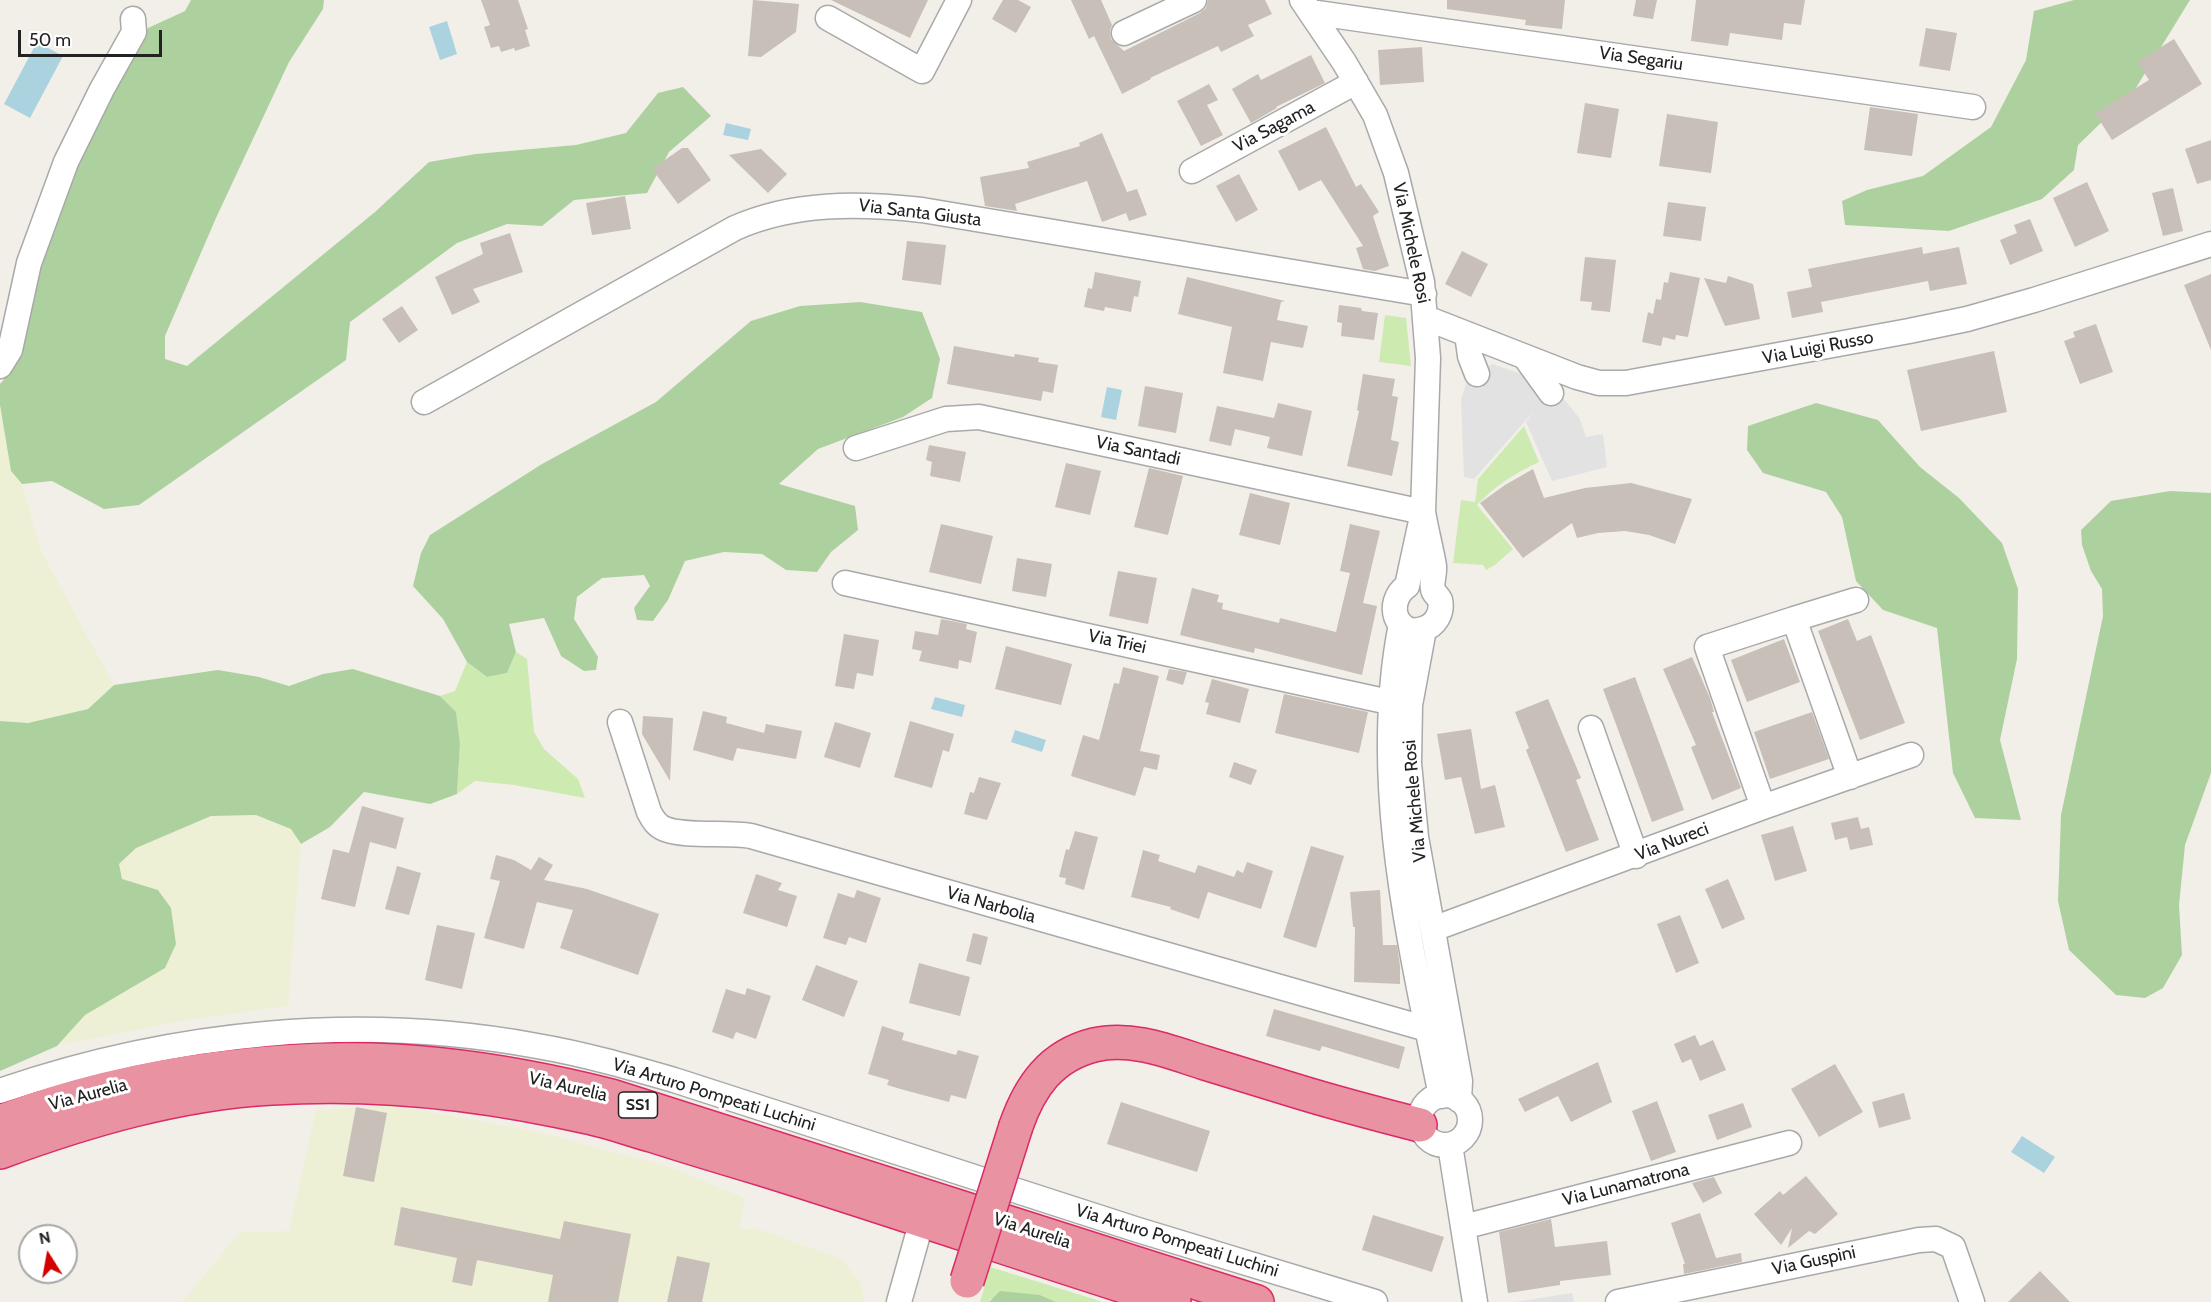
<!DOCTYPE html>
<style>
body{margin:0}
#map{position:relative;width:2211px;height:1302px;overflow:hidden;background:#f2efe9;font-family:Cabin,sans-serif}
canvas{display:block}
.north{position:absolute;left:18px;top:1224px;width:60px;height:60px;box-sizing:border-box;background:#fff;border:2px solid #a7a7a7;border-radius:50%;rotate:349deg;font-size:16px;font-weight:700;line-height:24px;text-align:center;color:#222}
.north::after{content:'';display:block;margin:auto;width:21px;height:27px;background:#d40000;clip-path:polygon(50% 0,100% 100%,50% 72%,0 100%)}
.scale{position:absolute;left:18px;top:30px;width:144px;height:27px;box-sizing:border-box;border:3px solid #222;border-top:0;padding-left:8px;font-size:18px;line-height:21px;white-space:nowrap;color:#222;-webkit-text-stroke:4px #fff;paint-order:stroke}
</style>
<div id="map">
<canvas width="2211" height="1302"></canvas>
<div class="north">N</div>
<div class="scale">50 m</div>
</div>
<script>
const context = document.querySelector('canvas').getContext('2d');
context.lineJoin = 'round';
function paint(path, color) { context.fillStyle = color; context.fill(path, 'evenodd'); }
function strokePath(path, color, width, dash) { context.strokeStyle = color; context.lineWidth = width; context.lineCap = dash ? 'butt' : 'round'; context.setLineDash(dash || []); context.stroke(path); }
function label(font, color, halo, rows, align = 'center') {
  context.font = font + ' Cabin,sans-serif'; context.lineWidth = 6; context.setLineDash([]); context.textBaseline = 'middle'; context.strokeStyle = halo; context.fillStyle = color; for (const [text, x, y, turn = 0] of rows) {
    context.save(); context.translate(x, y); context.rotate((+turn || 0) * Math.PI / 180); context.textAlign = isNaN(turn) ? turn : align; if (halo) context.strokeText(text, 0, 0); context.fillText(text, 0, 0); context.restore();
  }
}
paint(new Path2D(`
 M0,405l11,65 11,14 19,67 73,134 -26,24 -60,14 -28,-2z
 M256,815l35,14 10,15 -13,162 -107,15 -124,25 28,-31 80,-47 11,-24 -5,-36 -13,-18 -36,-11 -3,-15 17,-16 75,-32z
 M394,1105l152,29 124,33 75,31 -6,32 16,-2 86,31 20,24 3,19h-682l58,-70 49,-1 27,-121z`), '#eef0d5');
paint(new Path2D(`
 M1385,315l21,3 5,48 -32,-4z
 M1524,426l15,36c-24,11 -44,24 -62,43l36,44 -18,16 -9,5 -3,-5 -30,-2 8,-63 14,2 3,-23z
 M516,652l11,7 7,73 10,17 34,30 7,19 -71,-13 -39,-4 -18,13 3,-50 -4,-31 -16,-17 15,-5 12,-29 20,15 20,-4z
 M990,1267l107,33 5,2h-46l-16,-7 -50,4 -1,3h-9z`), '#cdebb0');
paint(new Path2D(`
 M191,0h133l-1,9 -34,53 -73,156 -51,118v23l22,7 188,-154 54,-50 47,-8 100,-9 50,-12 32,-40 25,-6 28,29 -42,36 -22,41 -73,7 -32,26 -35,-2 -50,19 -107,79 -4,38 -207,145 -35,4 -52,-28 -30,3 -11,-13 -11,-66v-21l15,-17 24,-123 82,-181 27,-35 37,-17z
 M2074,0h116l-56,91 -56,54 -4,25 -32,29 -93,32 -104,-6 -3,-24 25,-11 56,-14 68,-49 35,-67 8,-49z
 M860,302l62,10 18,47 -8,39 -29,19 -85,32 -39,35 76,22 3,24 -27,22 -14,20 -31,-2 -24,-16 -38,-2 -39,9 -17,39 -15,21 -16,-1 -3,-12 16,-22 -6,-11 -42,3 -25,19 -3,22 24,38 -2,13 -12,1 -23,-15 -17,-38 -35,6 7,28 -9,21 -20,4 -20,-15 -24,-43 -30,-33 8,-33 9,-18 112,-71 114,-62 95,-81 49,-15z
 M1816,403l62,17 42,47 39,31 43,45 16,46 -1,70 -17,81 21,80 -46,-2 -22,-45 -16,-145 -54,-18 -27,-29 -14,-64 -16,-25 -63,-19 -16,-23 1,-24z
 M2170,491l41,2v280l-26,72 -6,60 3,50 -19,33 -18,10 -29,-3 -47,-45 -11,-49 3,-86 42,-199 -1,-27 -11,-18 -9,-26 -1,-15 30,-29z
 M353,669l87,27 16,16 4,32 -3,50 -27,10 -66,-12 -34,35 -29,17 -10,-15 -35,-14 -45,1 -75,32 -17,16 3,15 36,11 13,18 5,36 -11,24 -80,47 -28,31 -57,25v-350l28,2 60,-14 26,-24 104,-15 41,7 30,9 34,-12z
 M1000,1291l40,4 16,7h-67z`), '#add19e');
paint(new Path2D(`
 M1492,364l27,9 26,27 10,-12 25,31 6,18 17,-3 4,33 -55,14 -26,-59 8,-11 -60,68 -10,-2 -3,-77 6,-19z
 M1572,1293l2,9h-59z`), '#e2e2e2');
paint(new Path2D(`
 M447,21l10,33 -17,6 -11,-33z
 M37,42l26,14 -33,62 -26,-14z
 M726,123l25,6 -3,11 -25,-5z
 M1107,387l15,3 -6,30 -15,-3z
 M935,697l30,8 -3,12 -31,-8z
 M1015,730l31,10 -4,12 -31,-10z
 M2022,1136l33,21 -11,16 -33,-21z`), '#aad3df');
paint(new Path2D(`
 M481,0h37l10,29 -3,1 5,16 -15,5 -1,-3 -13,4 -2,-6 -8,2 -7,-21 6,-2z
 M753,0l46,4 -3,28 -35,25 -13,-1z
 M831,0h97l-18,38z
 M1003,0h15l13,7 -15,26 -24,-14z
 M1071,0h30l11,25 -2,6 1,8 13,12 76,-38 6,-5 2,-8h57l7,14 -24,11 6,11 -33,16 -3,-6 -68,32 1,1 -29,15 -28,-58 -5,3z
 M1447,0h118l-3,29 -37,-4 1,-5 -79,-11z
 M1636,0h21l-4,19 -20,-3z
 M1696,0h109l-4,25 -17,-2 -2,17 -52,-7 -2,13 -37,-5z
 M1926,28l31,5 -7,38 -31,-5z
 M2174,39l28,45 -90,56 -17,-27 54,-33 -12,-18z
 M1422,47l2,35 -44,3 -2,-35z
 M1311,55l14,28 -49,24 1,1 -26,15 -19,-34 26,-15 3,6z
 M1209,84l9,16 -11,5 16,30 -22,11 -24,-45z
 M1585,103l34,6 -8,49 -34,-5z
 M1870,107l48,7 -6,42 -48,-6z
 M1667,114l51,8 -7,51 -52,-7z
 M1326,127l30,60 5,-3 18,28 -6,4 16,50 -14,5 -12,-2 -7,-21 7,-2 -42,-66 -22,11 -21,-40z
 M1102,133l25,59 10,-3 10,26 -18,6 -3,-8 -24,9 -15,-41 -72,23 2,7 -32,-5 -5,-29 49,-9 -2,-6 53,-16 -1,-3z
 M2211,140v40l-14,4 -12,-35z
 M682,148h6l23,32 -33,24 -26,-35z
 M761,149l26,25 -19,19 -39,-38z
 M1239,174l19,36 -22,12 -20,-36z
 M2087,182l22,49 -34,16 -22,-49z
 M2173,188l10,43 -20,5 -11,-43z
 M625,196l6,33 -39,6 -6,-32z
 M1668,202l38,5 -5,34 -38,-5z
 M2030,219l13,32 -33,14 -10,-25 17,-7 -3,-8z
 M510,233l13,39 -50,17 7,13 -28,13 -17,-38 48,-23 -3,-11z
 M907,241l39,4 -5,40 -39,-5z
 M1922,247l1,7 36,-7 8,37 -37,7 -2,-10 -107,21 2,10 -31,6 -5,-26 25,-5 -4,-18z
 M1462,251l26,13 -17,33 -26,-13z
 M1585,257l31,3 -6,52 -19,-2 1,-8 -12,-1z
 M1095,272l46,9 -3,16 -4,-1 -3,16 -26,-5 -1,4 -20,-4 4,-19 4,1z
 M1670,272l30,6 -12,59 -12,-2 -1,5 -12,-3 -2,9 -19,-4 6,-30 5,2 3,-15 5,1 3,-18 4,1z
 M2211,274v76l-27,-65z
 M1728,276l25,8 7,35 -35,7 -21,-48 22,5z
 M1187,277l98,24 -4,1 -4,18 31,6 -5,22 -32,-6 -8,39 -40,-8 9,-46 -54,-13z
 M1339,305l22,3 1,3 16,2 -4,27 -33,-4 1,-13 -5,-1z
 M402,306l16,24 -19,13 -17,-24z
 M2096,324l17,48 -33,12 -16,-43 11,-4 -2,-5z
 M954,346l60,11 1,-3 24,4 -1,4 20,3 -5,28 -10,-2 -2,10 -94,-17z
 M1994,351l13,61 -86,19 -14,-61z
 M1363,374l32,5 -3,17 6,1 -7,43 8,2 -7,34 -45,-10 12,-55 -2,-1z
 M1145,386l38,7 -7,40 -38,-7z
 M1278,403l34,8 -10,45 -35,-8 3,-11 -35,-8 -4,17 -22,-5 8,-35 57,12z
 M929,445l37,7 -6,30 -30,-6 2,-14 -6,-2z
 M1066,463l35,8 -11,44 -35,-8z
 M1149,468l34,8 -15,59 -34,-8z
 M1533,469l11,29 41,-10 46,-5 61,16 -17,45 -26,-9 -24,-4 -27,2 -21,5 -5,-15 -49,35 -43,-55 25,-18z
 M1250,493l40,10 -10,42 -41,-10z
 M941,524l52,12 -12,48 -52,-12z
 M1350,524l30,7 -17,72 14,3 -15,69 -107,-27 -1,5 -74,-18 12,-47 27,7 -2,7 6,1 -1,6 57,14 1,-5 56,14 14,-59 -10,-2z
 M1017,558l35,6 -6,33 -34,-6z
 M1118,571l39,7 -9,46 -39,-8z
 M941,619l26,5 -1,5 11,3 -6,31 -12,-3 -1,9 -39,-8 3,-10 -10,-2 3,-18 23,4z
 M1848,619l9,22 14,-6 34,88 -45,17 -42,-109z
 M844,634l35,6 -6,36 -16,-3 -3,16 -19,-3z
 M1784,639l16,43 -53,20 -16,-42z
 M1006,646l66,18 -11,41 -66,-16z
 M1692,657l18,41 4,14h-2l29,76 -29,12 -21,-53 5,-2 -33,-76z
 M1123,667l36,9 -19,75 20,4 -3,15 -13,-3 -9,29 -64,-20 12,-41 16,5 15,-57 5,1z
 M1169,669l18,3 -4,13 -17,-5z
 M1635,677l49,133 -32,12 -49,-133z
 M1212,679l37,10 -9,34 -34,-9 3,-11 -4,-1z
 M1284,694l84,18 -9,41 -84,-20z
 M1548,699l33,79 -5,2 23,60 -33,12 -40,-102 3,-2 -14,-36z
 M703,711l24,6 -1,6 38,10 2,-9 36,7 -6,28 -59,-11 -4,13 -40,-11z
 M1812,712l17,47 -59,20 -16,-47z
 M643,716l30,2 -3,63 -28,-47z
 M910,721l44,13 -5,18 -6,-2 -11,38 -38,-11z
 M835,722l36,11 -11,35 -36,-11z
 M1471,729l10,60 14,-4 10,42 -30,7 -14,-57 -16,3 -8,-46z
 M1234,762l23,8 -6,15 -22,-8z
 M979,777l22,6 -14,37 -23,-6 6,-22 4,1z
 M362,806l42,12 -8,31 -26,-7 -15,65 -34,-8 12,-50 16,4z
 M1858,817l3,12 8,-2 4,18 -23,5 -3,-13 -12,3 -4,-17z
 M1793,826l14,45 -32,10 -14,-46z
 M1075,831l23,6 -14,53 -19,-6 1,-6 -7,-1 7,-28 3,1z
 M1311,846l33,10 -28,92 -33,-11z
 M1143,850l17,5 -2,6 37,12 3,-8 36,12 3,-7 6,3 4,-11 26,9 -12,38 -53,-17 -9,27 -29,-10 1,-2 -40,-10z
 M496,855l18,5 17,10 8,-13 14,8 -9,15 43,9 72,25 -21,61 -78,-27 13,-38 -36,-8 -13,47 -40,-11 16,-57 -10,-2z
 M397,866l24,7 -12,42 -24,-6z
 M756,874l26,9 -4,7 19,6 -10,31 -44,-14z
 M1728,879l17,40 -23,10 -17,-40z
 M857,890l24,8 -15,45 -17,-6 -3,8 -23,-7 15,-45 16,5z
 M1380,890l3,55h14l3,21v18l-46,-2 1,-55h-2l-3,-35z
 M1680,915l19,48 -23,10 -19,-49z
 M437,925l38,8 -13,56 -37,-9z
 M973,933l15,4 -7,28 -15,-4z
 M919,963l51,14 -10,39 -51,-13z
 M816,965l42,16 -14,36 -42,-17z
 M747,988l24,8 -15,43 -20,-7 -3,7 -21,-7 14,-43 19,6z
 M1274,1009l131,38 -6,22 -77,-23 -2,5 -54,-15z
 M882,1026l22,7 -2,7 54,15 2,-5 21,6 -13,43 -15,-4 -2,7 -45,-12 -17,-5 2,-5 -21,-6z
 M1695,1035l5,11 13,-6 13,30 -26,11 -9,-22 -9,4 -8,-19z
 M1598,1062l14,40 -41,20 -13,-26 -33,16 -7,-13z
 M1835,1064l28,48 -44,25 -28,-48z
 M1904,1093l7,26 -32,9 -7,-26z
 M1657,1101l19,51 -25,9 -19,-50z
 M1121,1102l89,29 -13,41 -90,-28z
 M1743,1103l9,24 -35,13 -9,-25z
 M356,1107l31,6 -13,69 -31,-6z
 M1806,1176l32,38 -23,20 -6,-3 -21,17 4,-20 -11,17 -27,-31 26,-23 3,4z
 M1714,1177l8,16 -19,10 -11,-20z
 M401,1207l159,32 4,-18 67,13 -13,68h-70l5,-27 -76,-15 -5,26 -20,-4 5,-24 -63,-13z
 M1700,1213l16,45 25,-5 1,9 -58,12 -1,-10h2l-14,-41z
 M1373,1215l71,22 -12,35 -70,-22z
 M1551,1219l4,28 52,-6 4,34 -51,6v4l-52,8 -9,-61z
 M677,1256l33,7 -8,39h-35z
 M2040,1271l30,31h-62z`), '#c7bfb8');
const minor = new Path2D(`
 M1302,0l42,62 31,53 21,58 26,109 6,76 -5,154 -16,74c-23,16 -11,52 16,43 12,-3 20,-16 17,-29 -2,-4 -7,-7 -7,-11 -2,-7 2,-16 1,-23 -3,-18 -8,-36 -11,-54
 M1310,12l663,95
 M828,18l94,53 37,-71
 M1124,33l70,-33
 M1192,171l164,-89
 M1426,318l151,59 22,6h27l283,-52 58,-12 67,-19 177,-56
 M1467,334l3,22 7,18
 M1525,357l26,36
 M0,366l10,-16 19,-87 37,-101 36,-73 32,-57 -1,-13
 M424,402l311,-174c59,-26 123,-25 187,-18l502,84
 M856,448l90,-29 33,-2 444,95
 M845,583l544,119
 M1794,619l62,-19
 M1401,624c-31,157 9,318 40,472
 M1424,629l-14,76 -1,58 7,74 44,244 -1,19
 M620,722l29,90c4,8 8,14 16,17 19,8 62,3 86,7l676,193
 M1591,728l45,128
 M1763,807l-56,-160 87,-28 56,158
 M1433,929l330,-122 148,-52
 M0,1091c172,-59 358,-78 537,-45 47,8 92,21 137,34l464,150 237,72
 M1420 1120a25 25 0 1 1 50 0a25 25 0 1 1-50 0Z
 M1450,1145l25,157
 M1463,1227l326,-84
 M899,1302l23,-82
 M1618,1302l301,-62 17,-1 17,8 19,55`);
const highway = new Path2D(`
 M0,1122c133,-51 300,-73 442,-57 57,6 113,17 169,31l646,206
 M1016,1126c14,-40 35,-70 78,-81 38,-9 76,7 111,18 29,9 59,18 88,27 42,13 84,24 127,35
 M0,1152c87,-32 179,-59 272,-64 108,-7 216,6 320,30 20,4 40,12 59,17 37,12 74,23 111,34 138,43 274,90 412,133`);
strokePath(minor, '#a9a9a9', 27);
strokePath(highway, '#dc2a67', 36);
strokePath(minor, '#fff', 24);
strokePath(highway, '#e892a2', 33);
const highwayBridge = new Path2D(`
 M967,1281l49,-155`);
strokePath(highwayBridge, '#dc2a67', 36, []);
strokePath(highwayBridge, '#e892a2', 33);
for (const [x, y, w] of [
 [638,1105,39]
]) { const box = new Path2D(); box.roundRect(x - w / 2, y - 13, w, 26, 4.5); context.fillStyle = '#fff'; context.fill(box); strokePath(box, '#222', 1.5); }
label('bold 16px', '#222', null, [
 ["SS1",638,1105]
]);
label('18px', '#222', '#fff', [
 ["Via Segariu",1641,59,8],
 ["Via Sagama",1274,127,-28],
 ["Via Santa Giusta",920,213,7],
 ["Via Michele Rosi",1411,243,78],
 ["Via Luigi Russo",1818,348,-11],
 ["Via Santadi",1138,451,12],
 ["Via Triei",1117,642,12],
 ["Via Michele Rosi",1415,801,-95],
 ["Via Nureci",1672,842,-21],
 ["Via Narbolia",991,905,16],
 ["Via Aurelia",568,1087,13],
 ["Via Aurelia",88,1095,-15],
 ["Via Arturo Pompeati Luchini",714,1095,17],
 ["Via Lunamatrona",1626,1185,-14],
 ["Via Aurelia",1032,1231,18],
 ["Via Arturo Pompeati Luchini",1177,1241,17],
 ["Via Guspini",1814,1261,-12]
]);
</script>
